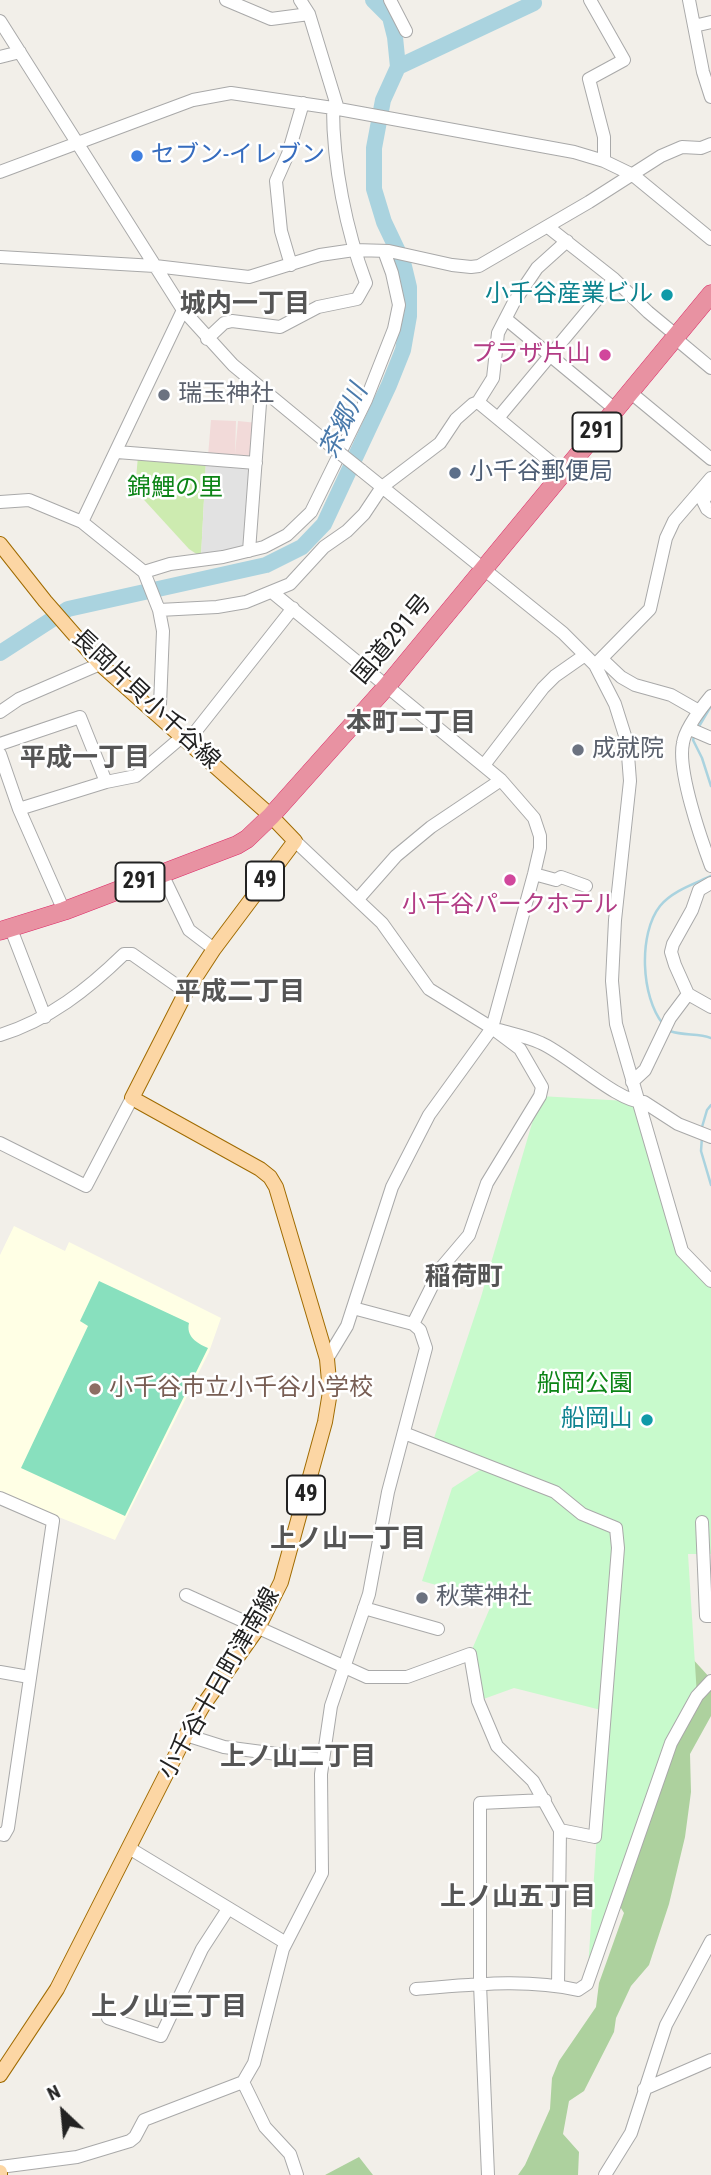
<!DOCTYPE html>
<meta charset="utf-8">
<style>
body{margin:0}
#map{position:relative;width:711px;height:2175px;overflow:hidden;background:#f2efe9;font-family:"Roboto Condensed",sans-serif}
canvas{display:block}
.north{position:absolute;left:28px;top:2077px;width:70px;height:70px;-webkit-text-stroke:5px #fff;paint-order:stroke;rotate:334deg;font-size:19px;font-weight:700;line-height:28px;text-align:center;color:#222}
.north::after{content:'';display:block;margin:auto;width:24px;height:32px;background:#222;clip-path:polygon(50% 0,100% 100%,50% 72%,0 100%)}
</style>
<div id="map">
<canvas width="711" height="2175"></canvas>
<div class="north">N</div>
</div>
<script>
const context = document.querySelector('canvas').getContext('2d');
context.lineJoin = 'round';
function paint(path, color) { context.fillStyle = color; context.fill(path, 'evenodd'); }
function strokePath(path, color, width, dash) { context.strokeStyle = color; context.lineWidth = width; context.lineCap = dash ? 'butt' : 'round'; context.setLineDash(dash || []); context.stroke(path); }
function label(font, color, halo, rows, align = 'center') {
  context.font = font + ' "Roboto Condensed","Noto Sans JP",sans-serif'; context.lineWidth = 5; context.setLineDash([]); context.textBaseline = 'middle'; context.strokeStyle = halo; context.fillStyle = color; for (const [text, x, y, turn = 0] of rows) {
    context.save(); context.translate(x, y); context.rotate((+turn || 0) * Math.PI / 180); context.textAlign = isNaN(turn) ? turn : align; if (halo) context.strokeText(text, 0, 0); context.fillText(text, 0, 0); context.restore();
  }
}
paint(new Path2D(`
 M211,420l25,1 -1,33 3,-33 19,2 -4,37 -45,-4z`), '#f2dad9');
paint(new Path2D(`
 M14,1226l51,25 4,-9 152,76 -12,34 -94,188 -115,-47v-238z`), '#ffffe5');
paint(new Path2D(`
 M138,456l68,5 -5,96 -12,-8 -54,-59z`), '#cdebb0');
paint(new Path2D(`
 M690,1656l21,23v37l-21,38 1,38 -6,45 -16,67 -20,61 -18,21 -15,32 -2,14 -30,59 -15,10 -6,33 16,18 -1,23h-60l7,-10 25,-56 2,-31 7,-17 37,-54 3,-24 25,-70 -21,-34z
 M359,2157l14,18h-48z`), '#add19e');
paint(new Path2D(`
 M540,1096l104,6 38,149 29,30v273h-23l9,142 -26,47 -84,241 18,-273 -91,-23 -36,13 -8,-47 23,-53 -71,-20 30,-93 34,-22 -54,-22 49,-147z`), '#c8facc');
paint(new Path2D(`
 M99,1281l90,42c-3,13 7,20 19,25l-83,168 -104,-48 67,-142 -8,-5z`), '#88e0be');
paint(new Path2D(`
 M206,461l7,5 38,2 -5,78 -45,11z`), '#e2e2e2');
strokePath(new Path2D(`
 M698,728l13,-22
 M695,734l-2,6 9,18 9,28
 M663,1024c-22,-27 -25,-90 -3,-118 12,-15 34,-22 51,-30
 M670,1031c14,5 28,2 41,7
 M702,1127l5,-17 4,-5
 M702,1137l-1,14 10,34`), '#aad3df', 2.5);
strokePath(new Path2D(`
 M398,67l136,-64
 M0,653l68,-44 198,-44 36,-18 22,-23 65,-139 14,-35 6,-34v-29l-6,-25 -19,-40 -10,-33v-41l9,-48 15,-33 -3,-30 -5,-20 -17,-17`), '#aad3df', 16);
const minor = new Path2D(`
 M226,0l45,19 38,-5
 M300,0l9,14 29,95
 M390,0l16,31
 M590,0l34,60 -35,19 15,58v24
 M689,0l14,72 8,25
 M0,21l183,289 50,55 103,85
 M694,26l17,-4
 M0,57l20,-5
 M0,172l193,-72 38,-7 102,15 241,44 30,9 29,14 78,64
 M548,227l66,52 34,33 29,24
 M0,257l155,9 94,11 71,-22 34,-5 35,1 63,14 19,2 8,-1 110,-64 72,-46 21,-9 19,1 10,-4
 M291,265l-10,-34 -5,-50 12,-27 15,-51
 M506,319l110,91
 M675,338l36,30
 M207,339l17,-16 8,-2 48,6 38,-20 39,-8 9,-16c-20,-53 -33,-118 -33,-175
 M630,392l81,67
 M478,402l86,71
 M498,418l116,-139
 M117,452l139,11
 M361,470l202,163 32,32 20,39 12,38 3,39 -15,139 -3,61 4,43 66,227 29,30
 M711,490l-8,11 4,8 4,3
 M0,502l29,-2 53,22 62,50 15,38 4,21 -3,74 -5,9
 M82,522l101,-212
 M249,551l12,-161
 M144,572l26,-8 53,-7 41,-10 23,-12 24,-23 55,-112 28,-71 5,-24 -7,-32 -8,-22
 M272,592l229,188 33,38 6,18v12l-6,26 -42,154 -63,87 -37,72 -45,139 -20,33
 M159,610l58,-3 29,-5 44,-18 34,-37 23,-16 17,-17 18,-27 58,-44 16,-24 17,-15 5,-2 15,-24 5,-45 16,-31 23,-34 30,-27
 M602,659l19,18 14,8 36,10 28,16
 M595,665l55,-56 16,-71 8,-17 37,-43
 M711,696c-9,11 -26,33 -28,47 -6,27 18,96 28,123
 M0,712l19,-13 81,-35
 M690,729l21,9
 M188,741l105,-133
 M0,744l80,-27 26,65
 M0,754l19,55 45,102
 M484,765l59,-77 12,-12 30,-21
 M19,809l87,-27 30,-6 47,-40
 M295,841l87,82 47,66 63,39 28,21 22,38 -2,9 -53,87 -18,52 -28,33 -28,56
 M162,874l27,56 25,19
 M534,874l22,6 5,-3 25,9
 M711,883l-12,7 -7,20 -19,34 -2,8 4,13 13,29 23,13
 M358,899l38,-43 35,-29 70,-47
 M11,929l34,88
 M499,1030c14,4 29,7 42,13 26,11 79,61 103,59l34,22 33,13
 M0,1035c49,-15 88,-46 124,-81h8l54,38
 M632,1082l13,-12 25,-52 18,-24
 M0,1143l86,43 46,-88
 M404,1433l151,59 27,22 34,14 2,20 -23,289 -35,-7
 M0,1498l53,23 -45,307 -4,7 -4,-1
 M702,1522l4,94h5
 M186,1595l181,82h40l63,-23 8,47 19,45 36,35 27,49 -2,156
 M364,1608l74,21
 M0,1672l29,5
 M186,1735l38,12 99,13
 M129,1848l157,95
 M416,1989c53,-4 109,-11 162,1l9,-6 84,-241 26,-47 14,-15
 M108,2018l53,18 41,-87 26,-40
 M243,2082l22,45 25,27 7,21
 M644,2089l67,-29
 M0,2167l77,-10 53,-16 5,-4 9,-17 99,-38 11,-19 29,-114 39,-76 -1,-99 10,-68 38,-112 19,-102 38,-144 -6,-18 -7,-6 -60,-16
 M488,2175l-8,-191v-181l65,-3
 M605,2175l26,-42 35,-108 45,-84`);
const major = new Path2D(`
 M0,544l45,57 55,63 171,152 24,25 -81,108 -28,43 -54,106 128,71 10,8 6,10 51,172 3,33 -5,30 -44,160 -23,46 -54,76 -18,31 -129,254 -57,86
 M0,2172v3`);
const highway = new Path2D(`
 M0,931l64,-20 173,-66 10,-6 24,-23 116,-130 324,-392`);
strokePath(minor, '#a9a9a9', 14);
strokePath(major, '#a06b00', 16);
strokePath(highway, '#dc2a67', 19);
strokePath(minor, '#fff', 12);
strokePath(major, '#fcd6a4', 14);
strokePath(highway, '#e892a2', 18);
const minorBridge = new Path2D(`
 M336,450l25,20`);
strokePath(minorBridge, '#a9a9a9', 14, []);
strokePath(minorBridge, '#fff', 12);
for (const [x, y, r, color] of [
 [137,156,7,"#3f7fe0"],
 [667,295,7,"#0f9aa8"],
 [605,355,7,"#d1479c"],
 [164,395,7,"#6b7280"],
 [455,473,7,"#5c6f8a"],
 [578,750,7,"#6b7280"],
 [510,880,7,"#d1479c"],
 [95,1389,7,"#8d6e63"],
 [647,1420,7,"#0f9aa8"],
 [422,1598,7,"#6b7280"]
]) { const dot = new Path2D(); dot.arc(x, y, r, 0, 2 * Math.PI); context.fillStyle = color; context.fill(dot); strokePath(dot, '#fff', 2.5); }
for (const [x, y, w] of [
 [597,432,49],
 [265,881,38],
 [140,882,49],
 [306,1495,38]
]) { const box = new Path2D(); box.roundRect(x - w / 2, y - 19.5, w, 39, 5); context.fillStyle = '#fff'; context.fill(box); strokePath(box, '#222', 2); }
label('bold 23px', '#222', null, [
 ["291",597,432],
 ["49",265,881],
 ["291",140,882],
 ["49",306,1495]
]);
label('24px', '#366cbe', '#fff', [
 ["セブン-イレブン",151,156]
], 'left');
label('24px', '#0d838f', '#fff', [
 ["小千谷産業ビル",653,295],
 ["船岡山",633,1420]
], 'right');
label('24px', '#b23c85', '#fff', [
 ["プラザ片山",591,355],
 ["小千谷パークホテル",510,906,"center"]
], 'right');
label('24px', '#5b616d', '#fff', [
 ["瑞玉神社",178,395],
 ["成就院",592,750],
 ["秋葉神社",436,1598]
], 'left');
label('24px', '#4e5e75', '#fff', [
 ["小千谷郵便局",469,473]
], 'left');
label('24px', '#0c8416', '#fff', [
 ["錦鯉の里",175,489],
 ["船岡公園",585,1385]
]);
label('24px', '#222', '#fff', [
 ["国道291号",393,640,-50],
 ["長岡片貝小千谷線",145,700,43],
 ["小千谷十日町津南線",220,1684,-60]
]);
label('24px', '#785e54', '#fff', [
 ["小千谷市立小千谷小学校",109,1389]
], 'left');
label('bold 26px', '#555', '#fff', [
 ["城内一丁目",245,305],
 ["本町二丁目",411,724],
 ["平成一丁目",85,759],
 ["平成二丁目",240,993],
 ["稲荷町",464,1278],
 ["上ノ山一丁目",348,1540],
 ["上ノ山二丁目",298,1758],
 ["上ノ山五丁目",518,1898],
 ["上ノ山三丁目",169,2008]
]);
label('italic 26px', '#4a7aab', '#fff', [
 ["茶郷川",345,422,-65]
]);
</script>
